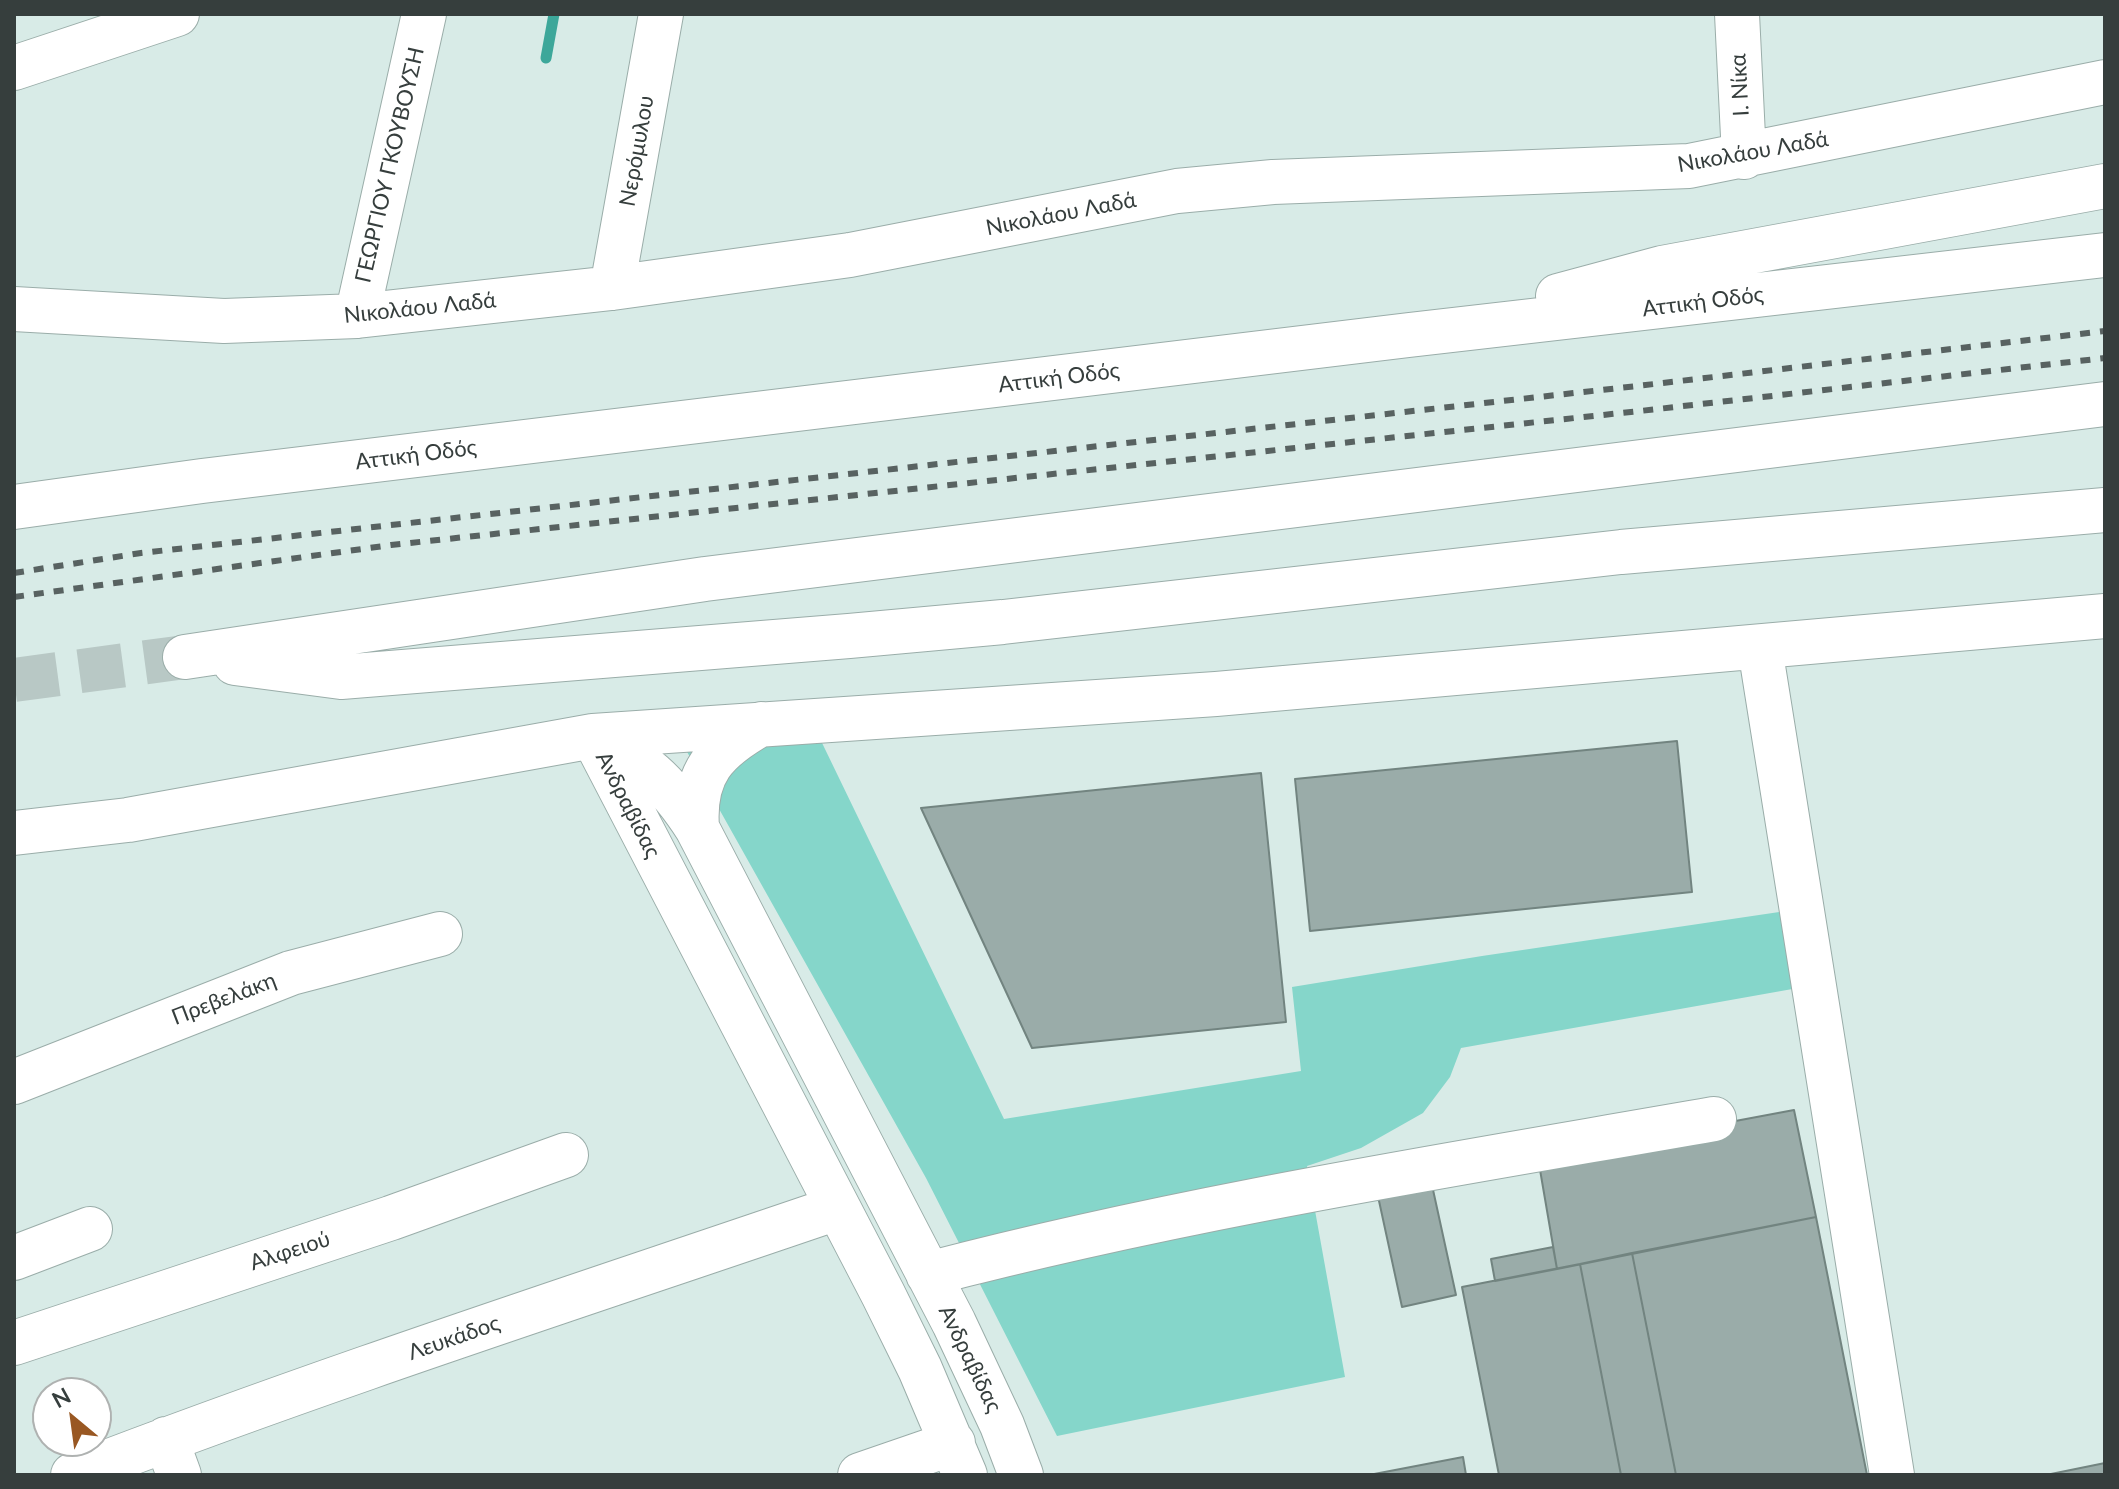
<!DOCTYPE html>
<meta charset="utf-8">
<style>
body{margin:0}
#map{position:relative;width:2119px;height:1489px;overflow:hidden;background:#d8ebe7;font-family:Lato,sans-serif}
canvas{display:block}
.frame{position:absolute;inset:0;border:16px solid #363e3d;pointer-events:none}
.north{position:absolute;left:32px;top:1377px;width:80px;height:80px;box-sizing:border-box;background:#fff;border:2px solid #afb2b1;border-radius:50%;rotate:331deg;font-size:22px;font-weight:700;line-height:32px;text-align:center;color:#363e3d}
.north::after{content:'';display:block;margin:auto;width:28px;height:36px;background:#995823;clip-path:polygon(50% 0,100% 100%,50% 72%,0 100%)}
</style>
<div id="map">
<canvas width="2119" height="1489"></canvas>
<div class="frame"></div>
<div class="north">N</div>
</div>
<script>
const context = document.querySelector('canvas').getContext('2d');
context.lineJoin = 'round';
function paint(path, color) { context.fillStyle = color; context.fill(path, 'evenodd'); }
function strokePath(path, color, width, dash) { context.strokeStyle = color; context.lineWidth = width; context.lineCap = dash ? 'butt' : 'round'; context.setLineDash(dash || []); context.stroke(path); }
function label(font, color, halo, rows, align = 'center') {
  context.font = font + ' Lato,sans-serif'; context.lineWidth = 8; context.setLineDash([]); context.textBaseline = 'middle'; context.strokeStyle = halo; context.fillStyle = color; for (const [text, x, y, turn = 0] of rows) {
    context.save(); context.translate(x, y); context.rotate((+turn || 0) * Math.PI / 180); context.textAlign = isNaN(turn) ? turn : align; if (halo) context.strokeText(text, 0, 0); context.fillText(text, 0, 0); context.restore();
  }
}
paint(new Path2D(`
 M809,716l195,403 297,-48 -9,-84 190,-31 304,-45 12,77 -337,60 -11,29 -27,36 -62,35 -54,18 38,211 -288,59 -131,-258 -254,-453z`), '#85d6ca');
strokePath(new Path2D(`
 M546,58l8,-44`), '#3da79a', 11);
const building = new Path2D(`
 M1677,741l15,151 -382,39 -15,-152z
 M1261,773l25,249 -254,26 -111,-240z
 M1794,1110l22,107 -259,52 -19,-111z
 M1430,1176l26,119 -54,12 -26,-120z
 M1816,1217l51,258h-191l-44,-222z
 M1553,1247l4,22 -62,12 -4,-22z
 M1632,1253l44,222h-55l-41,-211z
 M1580,1264l41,211h-122l-37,-188z
 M1463,1457l3,18h-97z
 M2105,1463v12h-59z`);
paint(building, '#9aaca9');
strokePath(building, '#728480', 2);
strokePath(new Path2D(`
 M14,680l171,-23`), '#b8c8c5', 44, [44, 22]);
const minor = new Path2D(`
 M1737,14l7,143
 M14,68l163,-54
 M612,288l49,-274
 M14,309l210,12 133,-5 255,-28 238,-33 327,-64 96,-9 416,-16 416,-84
 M357,316l67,-302
 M1760,648l132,827
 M593,736c51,26 73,44 104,92l257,495 48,102 19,50
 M593,736l290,558 37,75 45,106
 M697,828c-4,-55 18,-78 64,-104
 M14,833l114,-13 465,-84 623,-42 889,-78
 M14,1082l277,-109 149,-39
 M14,1258l76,-29
 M928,1274c259,-68 523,-109 786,-155
 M14,1343l377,-125 175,-63
 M166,1439l13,36
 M73,1475c252,-97 509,-180 764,-267
 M860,1475l93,-32`);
const highway = new Path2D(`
 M1558,296l104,-28 443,-82
 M14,507l188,-26 1207,-146 696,-80
 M185,657l520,-78 1400,-175
 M235,663l106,14 508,-41 154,-14 618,-70 484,-42`);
strokePath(minor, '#9aada9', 46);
strokePath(highway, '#9aada9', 46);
strokePath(minor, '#fff', 44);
strokePath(highway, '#fff', 44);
strokePath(new Path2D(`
 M14,573l127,-20 1496,-167 468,-55
 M14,597l377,-52 1249,-134 465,-53`), '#586261', 6, [10, 10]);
label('22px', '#363e3d', '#fff', [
 ["Ι. Νίκα",1740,85,-93],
 ["Νερόμυλου",637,151,-80],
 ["Νικολάου Λαδά",1753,152,-10],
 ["ΓΕΩΡΓΙΟΥ ΓΚΟΥΒΟΥΣΗ",390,165,-77],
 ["Νικολάου Λαδά",1061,214,-11],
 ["Αττική Οδός",1703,302,-7],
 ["Νικολάου Λαδά",420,308,-6],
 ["Αττική Οδός",1059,378,-7],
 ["Αττική Οδός",416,455,-7],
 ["Ανδραβίδας",628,805,63],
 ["Πρεβελάκη",224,999,-21],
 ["Αλφειού",290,1251,-18],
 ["Λευκάδος",454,1338,-19],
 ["Ανδραβίδας",970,1359,64]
]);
</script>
